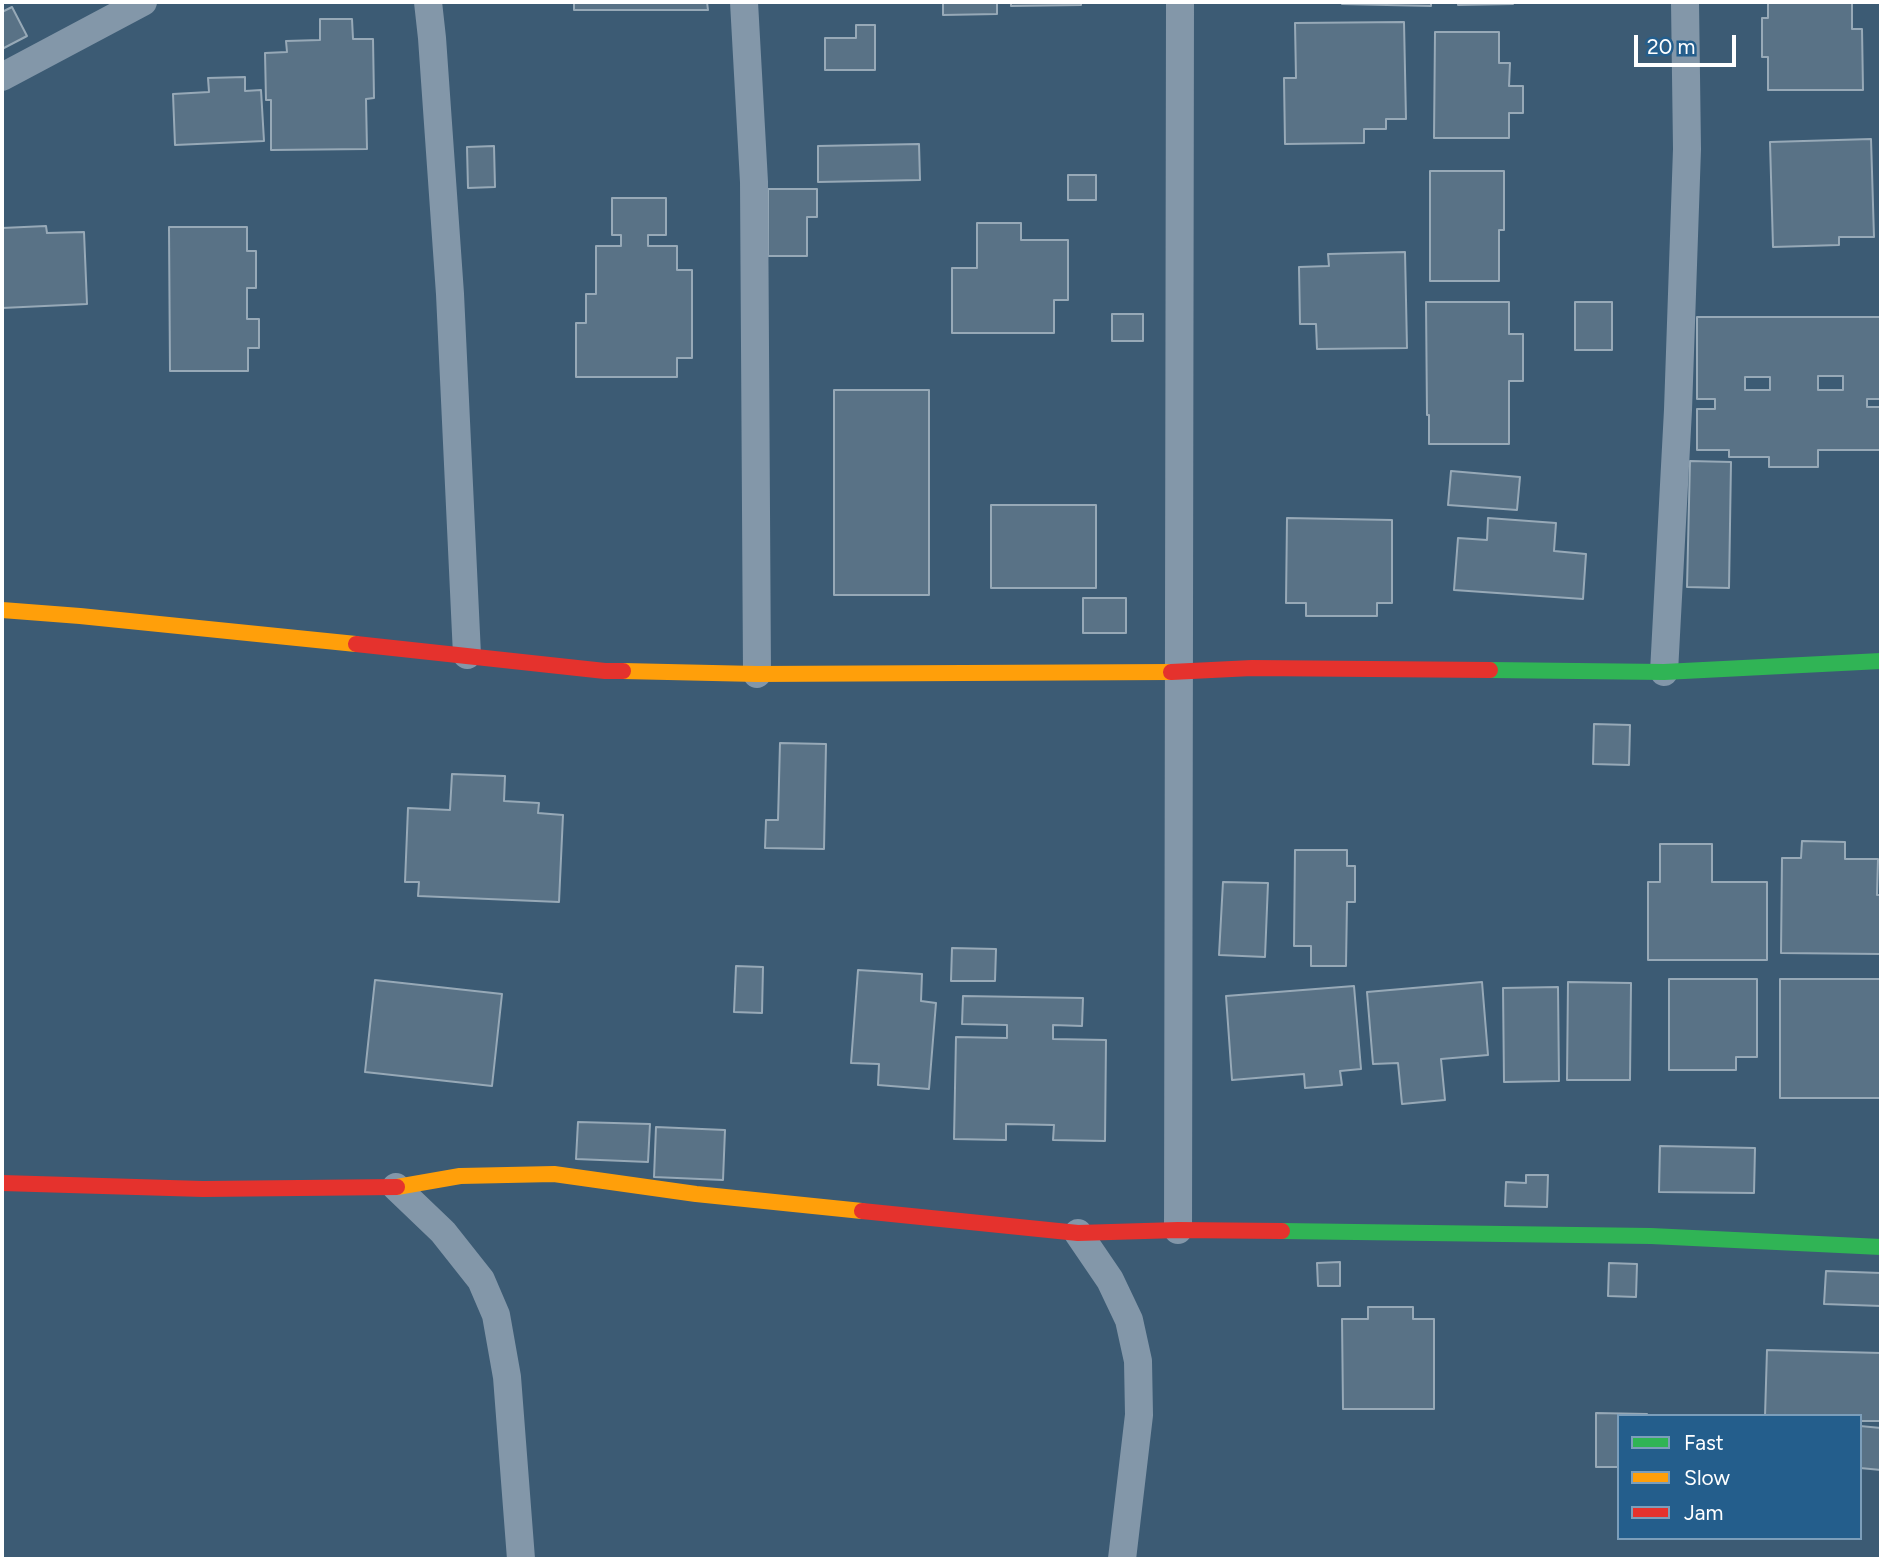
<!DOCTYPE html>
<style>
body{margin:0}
#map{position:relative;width:1883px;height:1561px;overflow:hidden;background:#3c5b74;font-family:Figtree,sans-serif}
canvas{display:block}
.frame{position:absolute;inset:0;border:4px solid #fff;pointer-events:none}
.legend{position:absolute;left:1617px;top:1414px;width:245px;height:126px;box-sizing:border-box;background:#245e8c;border:2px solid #7c9eba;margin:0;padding:9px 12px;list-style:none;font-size:21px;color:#fff}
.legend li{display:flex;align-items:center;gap:14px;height:35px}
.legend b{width:35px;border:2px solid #7c9eba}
.scale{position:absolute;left:1634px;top:35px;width:102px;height:32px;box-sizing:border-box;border:4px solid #fff;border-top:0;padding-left:9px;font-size:21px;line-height:24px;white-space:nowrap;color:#fff;-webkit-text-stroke:5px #245e8c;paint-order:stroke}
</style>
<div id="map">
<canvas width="1883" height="1561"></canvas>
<div class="frame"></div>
<ul class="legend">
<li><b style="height:9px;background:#30b455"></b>Fast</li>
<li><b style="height:9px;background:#ff9f0a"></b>Slow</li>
<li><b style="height:9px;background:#e5322d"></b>Jam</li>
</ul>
<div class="scale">20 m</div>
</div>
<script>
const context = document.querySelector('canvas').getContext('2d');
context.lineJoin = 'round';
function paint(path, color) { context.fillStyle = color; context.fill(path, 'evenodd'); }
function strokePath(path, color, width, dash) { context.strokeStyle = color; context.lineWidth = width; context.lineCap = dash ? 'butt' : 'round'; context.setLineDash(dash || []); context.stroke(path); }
const building = new Path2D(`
 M574,2h133l1,8h-134z
 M943,2h54v12l-54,1z
 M1011,2h70v3l-70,1z
 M1342,2h89v4l-89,-2z
 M1458,2h55v2l-55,1z
 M1768,2h84v27h10l1,61h-95v-33h-6v-39h6z
 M12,7l15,29 -25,13v-37z
 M320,19h32l1,20h20l1,59 -8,1 1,50 -96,1v-50h-5l-1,-47 22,-1 -1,-11 34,-1z
 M1404,22l2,97h-20v10h-22v14l-79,1 -1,-66h12l-1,-55z
 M856,25h19v45h-50v-32h31z
 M1435,32h64v31h11l-1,23h14v27h-14v25h-75z
 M245,77v14l16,-1 3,51 -89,4 -2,-51 36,-2 -1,-14z
 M1871,139l3,98h-35v8l-66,2 -3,-105z
 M919,144l1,36 -102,2v-36z
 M494,146l1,41 -27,1 -1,-41z
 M1430,171h74v59h-5v51h-69z
 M1068,175h28v25h-28z
 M768,189h49v28h-10v39h-39z
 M612,198h54v37h-18v11h29v24h15v88h-15v19h-101v-54h10v-29h10v-48h25v-11h-9z
 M977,223h44v17h47v60h-14v33h-102v-65h25z
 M46,226l1,7 37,-1 3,72 -85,4v-80z
 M169,227h78v24h9v37h-9v31h12v29h-11v23h-78z
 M1405,252l2,96 -90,1 -1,-25h-16l-1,-57 30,-1 -1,-12z
 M1426,302h83v32h14v47h-14v63h-80v-29h-2z
 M1575,302h37v48h-37z
 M1112,314h31v27h-31z
 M1697,317h184v82h-14v8h14v43h-63v17h-49v-10h-40v-7h-32v-41h18v-10h-18zM1818,376h25v14h-25zM1745,377h25v13h-25z
 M834,390h95v205h-95z
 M1690,461l41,1 -2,126 -42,-1z
 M1451,471l69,6 -3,33 -69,-5z
 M991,505h105v83h-105z
 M1287,518l105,2v83h-15v13h-71v-13h-20z
 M1488,518l68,5 -2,28 32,3 -3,45 -129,-9 4,-52 29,2z
 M1083,598h43v35h-43z
 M1594,724l36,1 -1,40 -36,-1z
 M780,743l46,1 -2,105 -59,-1 1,-28h12z
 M452,774l53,2 -1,25 35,2 -1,10 25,2 -4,87 -141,-6 1,-14h-14l3,-74 42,2z
 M1802,841l43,1v17h33l-1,36h4v59l-100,-1 1,-95h19z
 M1660,844h52v38h55v78h-119v-78h12z
 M1295,850h52v16h8v36h-8l-1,64h-35v-20h-17z
 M1223,882l45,1 -3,74 -46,-2z
 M952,948l44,1 -1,32h-44z
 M736,966l27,1 -1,46 -28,-1z
 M858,970l64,4 -1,27 15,2 -7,86 -51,-4 1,-21 -28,-1z
 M1669,979h88v78h-21v13h-67z
 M1780,979h101v119h-101z
 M375,980l127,14 -10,92 -127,-14z
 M1482,982l6,73 -47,4 4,41 -43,4 -4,-41 -25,1 -6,-72z
 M1568,982l63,1 -1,97h-63z
 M1354,986l7,83 -21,2 2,14 -37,3 -1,-14 -72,6 -6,-84z
 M1558,987l1,94 -55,1 -1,-94z
 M963,996l120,2 -1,28 -29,-1v14l53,1 -1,101 -52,-1 1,-15 -48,-1v16l-52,-1 2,-102 51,1v-13l-45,-1z
 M578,1122l72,2 -2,38 -72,-3z
 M656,1127l69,3 -2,50 -69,-3z
 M1660,1146l95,2 -1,45 -95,-1z
 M1526,1175h22l-1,32 -42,-1 1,-24 20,1z
 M1340,1262v24h-22l-1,-23z
 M1609,1263l28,1 -1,33 -28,-1z
 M1826,1271l55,2v33l-57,-2z
 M1368,1307h45v12h21v90h-91l-1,-90h26z
 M1767,1350l114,3v68h-21v-5h-95z
 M1596,1413l51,1v2h-28v51h-23z
 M1860,1426l21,2v42l-21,-2z`);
paint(building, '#597286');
strokePath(building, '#97a9b7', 2);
strokePath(new Path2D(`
 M428,2l4,36 18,256 17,361
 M744,2l10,180 3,492
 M2,77l141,-75
 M1664,672l14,-262 9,-261 -2,-147
 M396,1187l47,45 38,48 15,35 11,62 14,182
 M1178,1230l2,-1228
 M1078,1233l32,47 19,40 9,41 1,54 -17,144`), '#8397a9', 28);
strokePath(new Path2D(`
 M1490,670l174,2 217,-11
 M1282,1231l369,5 230,11`), '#30b455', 16);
strokePath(new Path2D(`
 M2,610l78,6 276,28
 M623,671l134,3 414,-2
 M397,1187l63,-11 94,-2 142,20 166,17`), '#ff9f0a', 16);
strokePath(new Path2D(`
 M356,644l249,27h18
 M1171,672l81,-4 238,2
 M2,1183l201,6 194,-2
 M862,1211l216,22 100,-3 104,1`), '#e5322d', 16);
</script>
